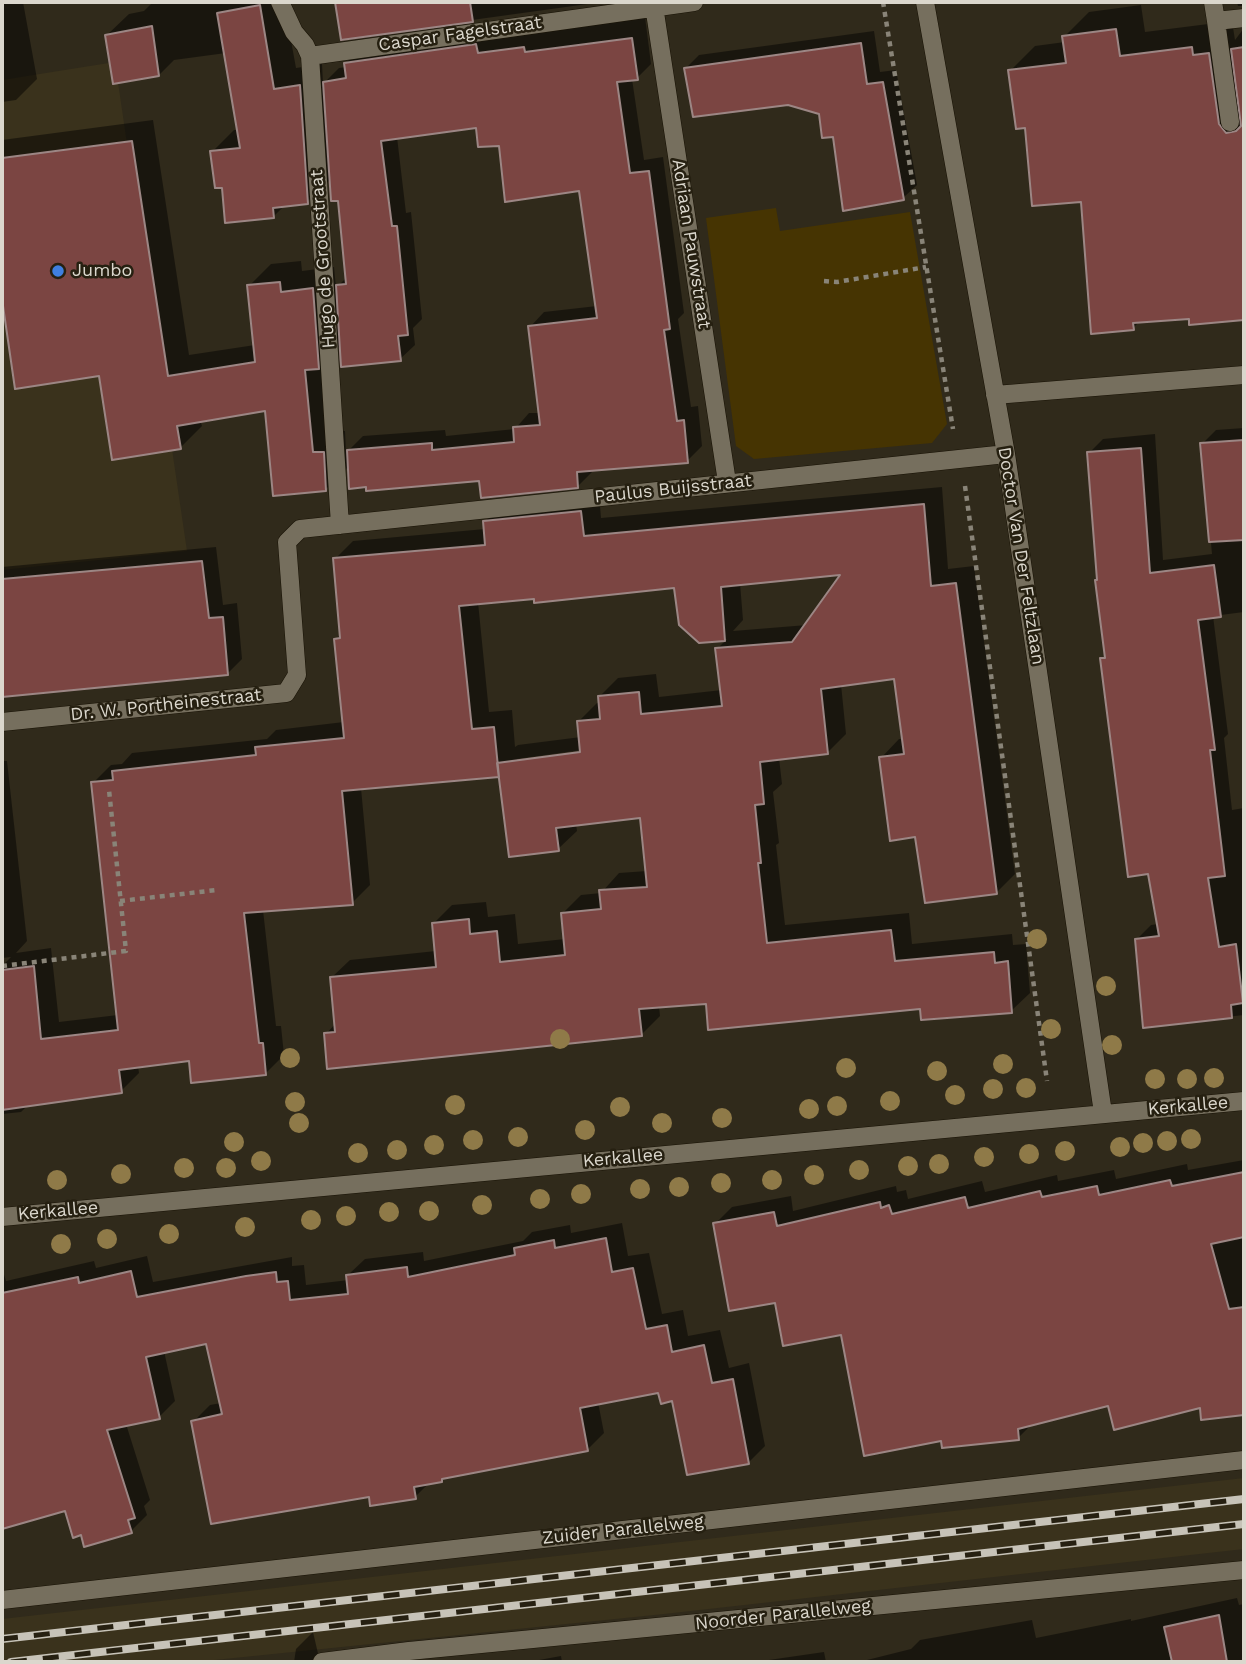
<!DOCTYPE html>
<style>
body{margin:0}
#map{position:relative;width:1246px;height:1664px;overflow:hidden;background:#302a1b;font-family:"Work Sans",sans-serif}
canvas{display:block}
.frame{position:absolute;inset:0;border:4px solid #dbd7cd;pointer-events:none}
</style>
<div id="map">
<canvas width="1246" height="1664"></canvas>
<div class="frame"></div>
</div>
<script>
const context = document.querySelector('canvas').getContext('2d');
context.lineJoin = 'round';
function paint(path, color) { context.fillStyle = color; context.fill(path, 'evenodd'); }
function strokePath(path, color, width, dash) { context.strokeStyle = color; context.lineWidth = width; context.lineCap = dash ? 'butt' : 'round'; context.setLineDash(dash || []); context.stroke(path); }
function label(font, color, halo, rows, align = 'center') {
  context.font = font + ' "Work Sans",sans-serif'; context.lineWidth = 5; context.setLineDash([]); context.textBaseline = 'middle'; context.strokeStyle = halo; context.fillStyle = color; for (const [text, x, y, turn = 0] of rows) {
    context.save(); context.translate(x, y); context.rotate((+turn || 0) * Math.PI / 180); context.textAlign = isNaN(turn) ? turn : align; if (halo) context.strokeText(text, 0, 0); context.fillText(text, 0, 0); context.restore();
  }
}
paint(new Path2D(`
 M115,62l72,489 -185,19v-490z
 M1244,1478v71l-580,65 -469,48h-193v-43z`), '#3a321c');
paint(new Path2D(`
 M776,208l4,23 130,-19 37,212 -15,19 -178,16 -18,-13 -30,-228z`), '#463402');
paint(new Path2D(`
 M2,2h21l14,77 -21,21 -14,2z
 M159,2h125l12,66 26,-4 1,20 16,-16 7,-1v-4l14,-14 284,-40 7,55 -14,14 -5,1 12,81 19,-3 21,156 -6,6 13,88 7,-1 4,40 -15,15 -95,8v3l-14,14 -229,-20 -23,23 -60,-81 -66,12 2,6 -22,22 -79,-74 -84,13 -15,-99v-148l151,-20 36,235 66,-10 -6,-59 22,-22 30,-3 1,10 32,-4 2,21 11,-11 -8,-78 -8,-20 -24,23 -22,3 -12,12 -50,-31 -11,-34 22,-22h5l-13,-77 -52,7 -14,14 -46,8 -7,-47 22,-21 15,-3 8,-8zM478,126l22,18 81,45 16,117 -53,6 -14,15 10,86h-11l-14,16 -69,7 -1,-6 -82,6 -17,17 -1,-22 -11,1 -7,-74 15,-14 58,15 15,-14 -2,-17 9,-9 -11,-107 -5,1 -9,-76z
 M337,2h265l-260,36z
 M1237,2h7v4h-6z
 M1141,5l4,27 87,-11 3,19 9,-12v291l-53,4 -1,-6 -50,4 -7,7 -51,-128 -55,-74 -17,-55 25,-25 30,-4 -1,-5 25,-25z
 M874,31l6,41 16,-2 21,115 -14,13 -69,-63 -14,-22 -134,-45 13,-13z
 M1244,428v184l-31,4 15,118 -4,4 8,72 12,-2v207l-99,11 -8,-87 14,-14 8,-1 -9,-52 -48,-213 4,-4 -17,-202 14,-14 52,-5 8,126 49,-6 -10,-110 14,-14z
 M942,487l6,82 26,-3 41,308 -18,18 -80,-58 -36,-76 18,-19h4l-8,-62 -54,7 5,50 -19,19 -48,5 3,26 -9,8 6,51 -3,2 9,80 124,-12 3,31 100,-10 1,11 13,-1 4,49 -19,18 -304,-9 -48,4 1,10 -19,19 -315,-1 10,-11 -5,-45 19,-18 86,-9 -3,-27 19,-19 34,-3 2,15 27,-3 3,30 47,-5 -3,-25 19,-19 20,-2 18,-20 28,-2 -6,-55 -65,8 1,7 -19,18 -58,-76 -139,15 9,97 -18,18 -89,7 13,116h5l3,29 -19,19 -74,-15 -53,7 1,7 -18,18 -93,14 -7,7 -19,2v-80h2l-2,-68 9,-9 -9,1v-197h5l20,180 -11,12 35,-5 8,74 59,-7 -25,-232 18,-18 11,-1 10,-11 135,-14 9,-9 68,-8 -8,-83 5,-5 -6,-75 18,-18 132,-12v-7l18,-19 96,-10 2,25zM843,573l-36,52 -74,6 10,-11 -3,-37zM676,586l24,55 27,-2 -10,10 5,41 -63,7 -3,-23 -38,4 -18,18v7h-3l-18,18 2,16 -63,8 -3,2 -3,-37 -23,2 -11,-110zM589,749v4l-72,9v-3z
 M216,547l7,58 14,-2 5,56 -14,14 -226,22v-128z
 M1244,1160v253l-41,5 -1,-12 -93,-2 -76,19 -15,15 -75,1 -100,-106 -67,-32 -61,-77 17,-17 59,-11 2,15 103,-25 1,6 9,-2 2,9 74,-18 3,11 72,-17 1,6 56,-11 2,9 71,-15 1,6z
 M622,1223l6,33 21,-3 13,61 21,-4 5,26 32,-6 9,38 20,-5 16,83 -16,16 -76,-63 -13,-8 -62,11 6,31 -17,17 -142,26 -4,5 -11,1 -15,15 -45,-2 -177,-73 17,-17 11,-2 -13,-61 -44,9 11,50 -16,16 -33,7 24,76 -6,6 3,9 -16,16 -49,2 -16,-24 -64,19v-260l4,13 88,-20 2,7 51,-12 6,26 139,-25v9l12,-1 2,20 43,-5 -1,-5 17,-16 58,-7 1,9 99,-20 9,-9 38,-7 1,8z
 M1237,1598l2,7 5,-1v58h-385l52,-13 9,-9 112,-20 4,18 95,-19v2z
 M313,1632l7,30h-26l2,-13z
 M824,1652l2,10h-71z
 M561,1656l1,6h-34z`), '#0007');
const building = new Path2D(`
 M335,2h135l3,20 -132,18z
 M260,5l14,84 26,-4 8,119 -35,4 1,10 -49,5 -3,-35h-7l-5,-37 30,-3 -23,-135z
 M152,26l7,50 -46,8 -8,-49z
 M1116,29l4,27 72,-9 1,8 16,-2 10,71 7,9 10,-2 5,-5 -10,-77 13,-2v273l-55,5v-6l-56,4 1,7 -43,4 -10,-132 -49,4 -7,-78 -9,1 -8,-59 58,-7 -4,-27z
 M632,38l6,42 -21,2 13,91 19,-2 21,158 -6,1 13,91 7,-1 4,43 -111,9 1,16 -97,10 -2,-17 -113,10v-4l-17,2 -2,-39 85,-7v7l82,-8 -1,-15 27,-2 -12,-99 69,-8 -18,-127 -74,11 -6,-56 -21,1 -2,-19 -95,13 11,85h5l11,109 -10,1 3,25 -60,6 -5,-82 10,-1 -8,-83h-7l-8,-119 23,-4 -2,-15 132,-19 2,9 46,-6 1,5z
 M861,43l6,41 16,-2 21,118 -61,11 -10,-74 -11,1 -3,-24 -31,-9 -95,12 -9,-49z
 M132,141l36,235 87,-14 -8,-77 33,-3 1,10 32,-4 6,81 -14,1 8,82h11l2,39 -53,5 -8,-85 -88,15 4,23 -69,11 -13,-84 -84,13 -13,-90v-141z
 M1244,440v100l-35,2 -9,-99z
 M1141,448l9,125 64,-8 7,52 -23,3 17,130h-5l15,126 -17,2 11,69 17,-3 7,59 -12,2 1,13 -89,10 -8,-89 24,-3 -11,-62 -20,3 -28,-219h5l-10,-78h2l-10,-128z
 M924,504l7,82 25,-3 41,311 -72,9 -10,-66 -25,4 -11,-84 25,-3 -10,-75 -73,10 7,65 -68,8 4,42 -9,1 6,58h-3l9,80 124,-13 4,31 99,-9 1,11 13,-2 4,52 -91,7 -1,-11 -212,21 -2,-26 -67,5 3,27 -315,33 -3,-36 11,-1 -5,-55 106,-10 -4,-44 37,-4 1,15 27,-3 3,31 65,-7 -4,-42 40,-4 -2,-19 48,-3 -7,-69 -84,10 3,23 -50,6 -12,-94 83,-11 -3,-31 23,-2 -2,-23 41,-4 2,22 81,-8 -7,-58 77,-6 48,-67 -119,12 4,54 -26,2 -20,-18 -5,-37 -140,15v-4l-75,7 13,123 22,-2 5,50 -157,14 11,114 -109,8 15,130h4l3,32 -75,8 -2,-22 -70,9 3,23 -120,17v-140l32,-4 7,73 77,-9 -27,-248 22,-2 -1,-9 144,-16 -1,-8 89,-9 -10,-99 6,-1 -7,-80 152,-13 -2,-24 98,-10 3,25z
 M202,561l7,57 14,-1 5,58 -226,22v-118z
 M1244,1172v65l-33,7 18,65 15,-2v108l-43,5 -1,-12 -86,22 -6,-24 -90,23 1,11 -77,8 -1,-7 -77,15 -23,-121 -58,11 -8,-43 -46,8 -16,-88 61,-11 3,14 103,-24 1,6 8,-3 3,9 73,-17 3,11 72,-17 2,6 55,-11 2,9 71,-15 2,6z
 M606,1238l6,34 21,-4 13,61 21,-4 5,27 32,-7 8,38 21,-4 16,85 -62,11 -15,-74 -11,3 -3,-11 -78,15 8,43 -146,28v3l-28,5 2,12 -46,7 -1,-9 -158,27 -20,-103 31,-7 -16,-70 -60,13 14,62 -53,11 28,88 -7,2 4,13 -48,14 -3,-12 -8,3 -8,-27 -63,18v-236l76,-16 1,6 52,-12 6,26 109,-21 30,-4 1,10 11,-1 2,19 58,-6 -2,-19 61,-8 1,10 107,-22 -1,-7 40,-8 1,8z
 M1219,1615l8,47h-55l-8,-35z`);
paint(building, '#7b4542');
strokePath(building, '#9c8684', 2);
const minor = new Path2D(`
 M280,2l14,30 11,13 5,11 30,469
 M925,2l81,452 97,659
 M1213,2l3,19 28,-3
 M654,6l73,476
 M1216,21l14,101
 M310,56l384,-54
 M995,395l249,-20
 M2,722l284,-29 11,-18 -10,-133 13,-13 706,-75
 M2,1217l1242,-116
 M2,1600l1242,-140
 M322,1662l87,-11 835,-81`);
strokePath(minor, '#181205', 19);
strokePath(new Path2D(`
 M883,2l70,427
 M824,281l13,1 89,-15
 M965,486l82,595
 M120,901l97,-11
 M2,966l124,-15 -17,-161`), '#898478', 4.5, [5, 5]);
strokePath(minor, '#766f5e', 18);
const rail = new Path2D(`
 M2,1639l1242,-140
 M11,1662l1233,-138`);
strokePath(rail, '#c7c3b8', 8);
strokePath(rail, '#262011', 5, [16]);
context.fillStyle = '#8f7a48';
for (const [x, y] of [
 [1037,939],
 [1106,986],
 [1051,1029],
 [560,1039],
 [1112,1045],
 [290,1058],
 [1003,1064],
 [846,1068],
 [937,1071],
 [1214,1078],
 [1155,1079],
 [1187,1079],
 [1026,1088],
 [993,1089],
 [955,1095],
 [890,1101],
 [295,1102],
 [455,1105],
 [837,1106],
 [620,1107],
 [809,1109],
 [722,1118],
 [299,1123],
 [662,1123],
 [585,1130],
 [518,1137],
 [1191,1139],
 [473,1140],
 [1167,1141],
 [234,1142],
 [1143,1143],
 [434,1145],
 [1120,1147],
 [397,1150],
 [1065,1151],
 [358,1153],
 [1029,1154],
 [984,1157],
 [261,1161],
 [939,1164],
 [908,1166],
 [184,1168],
 [226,1168],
 [859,1170],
 [121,1174],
 [814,1175],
 [57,1180],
 [772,1180],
 [721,1183],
 [679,1187],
 [640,1189],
 [581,1194],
 [540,1199],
 [482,1205],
 [429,1211],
 [389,1212],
 [346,1216],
 [311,1220],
 [245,1227],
 [169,1234],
 [107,1239],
 [61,1244]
]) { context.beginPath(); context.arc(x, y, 10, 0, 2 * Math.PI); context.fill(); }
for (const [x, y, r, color] of [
 [58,271,7,"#3f7fe0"]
]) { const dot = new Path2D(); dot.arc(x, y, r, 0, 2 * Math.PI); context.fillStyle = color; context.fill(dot); strokePath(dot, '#262011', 2.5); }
label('18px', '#dbd7cd', '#262011', [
 ["Caspar Fagelstraat",460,34,-8],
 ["Adriaan Pauwstraat",691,244,81],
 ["Hugo de Grootstraat",323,259,-94],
 ["Paulus Buijsstraat",673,489,-6],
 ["Doctor Van Der Feltzlaan",1021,556,81],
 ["Dr. W. Portheinestraat",166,705,-6],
 ["Kerkallee",1188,1106,-5],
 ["Kerkallee",623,1158,-5],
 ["Kerkallee",58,1211,-5],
 ["Zuider Parallelweg",623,1530,-6],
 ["Noorder Parallelweg",783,1615,-6]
]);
label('18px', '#dbd7cd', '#262011', [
 ["Jumbo",72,271]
], 'left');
</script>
